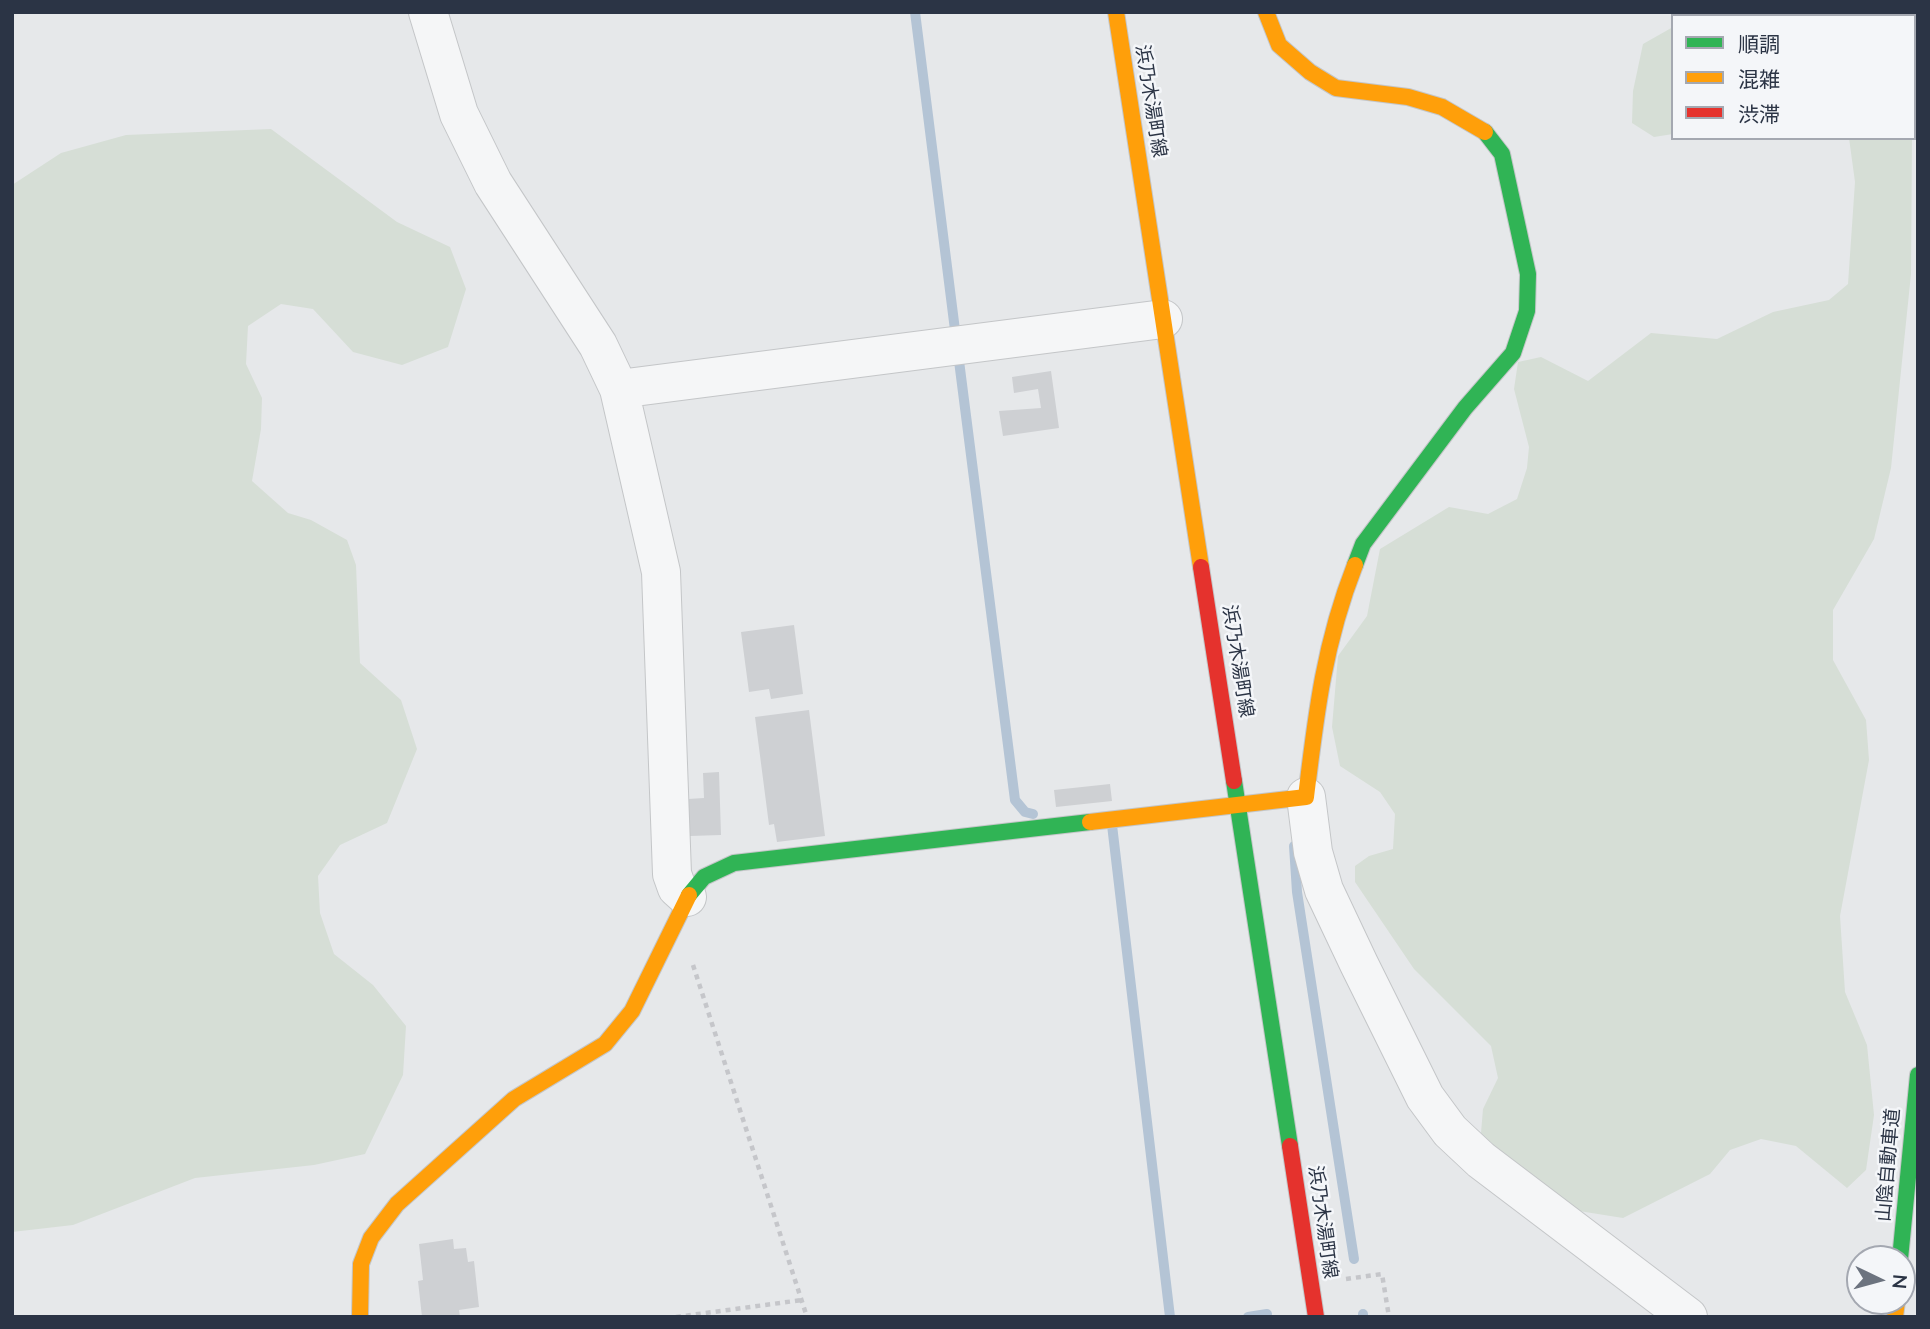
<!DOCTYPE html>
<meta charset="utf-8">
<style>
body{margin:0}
#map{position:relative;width:1930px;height:1329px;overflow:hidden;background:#e6e8ea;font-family:Lato,"Noto Sans JP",sans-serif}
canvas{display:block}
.frame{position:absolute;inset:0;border:14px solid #2b3445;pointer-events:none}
.legend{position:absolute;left:1671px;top:14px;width:245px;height:126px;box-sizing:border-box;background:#f4f6f9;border:2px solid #a4a8b1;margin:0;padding:9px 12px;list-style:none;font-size:21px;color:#2b3445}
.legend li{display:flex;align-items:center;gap:14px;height:35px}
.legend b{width:35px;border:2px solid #a4a8b1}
.north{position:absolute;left:1846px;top:1245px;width:70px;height:70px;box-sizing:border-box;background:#f4f6f9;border:2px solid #a4a8b1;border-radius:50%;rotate:95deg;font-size:19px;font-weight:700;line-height:28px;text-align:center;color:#2b3445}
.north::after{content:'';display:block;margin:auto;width:24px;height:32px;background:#6c737f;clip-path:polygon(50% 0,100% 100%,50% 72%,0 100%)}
</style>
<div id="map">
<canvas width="1930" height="1329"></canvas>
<div class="frame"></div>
<ul class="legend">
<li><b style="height:9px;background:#30b455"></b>順調</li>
<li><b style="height:9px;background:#ff9f0a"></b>混雑</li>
<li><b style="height:9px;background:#e5322d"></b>渋滞</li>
</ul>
<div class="north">N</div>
</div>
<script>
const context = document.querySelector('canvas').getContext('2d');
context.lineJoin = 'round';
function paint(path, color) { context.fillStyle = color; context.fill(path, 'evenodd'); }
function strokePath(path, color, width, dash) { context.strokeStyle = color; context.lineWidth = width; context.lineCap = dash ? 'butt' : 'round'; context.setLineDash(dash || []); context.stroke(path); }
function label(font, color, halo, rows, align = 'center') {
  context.font = font + ' Lato,"Noto Sans JP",sans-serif'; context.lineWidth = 5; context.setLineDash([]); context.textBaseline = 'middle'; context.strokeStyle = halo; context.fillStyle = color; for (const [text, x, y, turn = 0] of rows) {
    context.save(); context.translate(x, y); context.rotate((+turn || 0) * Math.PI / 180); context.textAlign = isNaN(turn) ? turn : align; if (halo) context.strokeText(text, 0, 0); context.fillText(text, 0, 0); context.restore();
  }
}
paint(new Path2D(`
 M1693,12h218v4h-220z
 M1673,27v107l-19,3 -22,-14 1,-32 10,-47z
 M271,129l126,93 53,25 16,42 -18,58 -46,18 -49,-13 -40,-43 -32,-5 -33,22 -2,38 16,34 -1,31 -9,52 36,32 23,7 36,20 9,25 4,98 41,37 16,49 -30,74 -47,22 -22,31 2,37 14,41 39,31 33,41 -3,49 -38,79 -51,11 -119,13 -122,47 -61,7v-1047l49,-32 65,-18z
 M1849,138h63l-1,136 -20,194 -17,71 -41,71v50l33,60 3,40 -29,156 5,76 22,53 7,70 -8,55 -19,18 -51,-42 -35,-7 -31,11 -20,24 -87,44 -44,-7 -79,-53 -19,-25 2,-24 15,-31 -7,-32 -77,-77 -59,-87v-16l14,-10 24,-7 2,-35 -15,-22 -40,-26 -8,-39 6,-71 29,-40 13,-67 69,-42 39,7 29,-15 10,-31 2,-21 -15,-58 4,-27 23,-5 47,24 63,-48 66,6 56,-27 56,-12 19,-16 7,-102z`), '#d6ded6');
strokePath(new Path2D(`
 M915,12l41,326
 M958,353l57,447 10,12 8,2
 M1112,825l58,492
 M1294,846l3,46 57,367
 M1363,1314v3
 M1248,1317l19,-3`), '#b4c4d5', 10);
paint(new Path2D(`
 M1051,371l8,57 -56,8 -4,-25 42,-3 -3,-19 -24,4 -2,-16z
 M794,625l9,69 -32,5 -2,-10 -20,3 -8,-60z
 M809,710l16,126 -48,6 -3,-18 -5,1 -14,-108z
 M719,772l2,63 -31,1 -2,-37 16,-1 -1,-25z
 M1110,784l2,17 -56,6 -2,-17z
 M453,1239l1,10 12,-1 2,14 6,-1 5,46 -20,3 1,7h-38l-4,-36 5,-1 -4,-36z`), '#ced0d3');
const street = new Path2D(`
 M428,12l31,102 34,69 105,162 21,44 42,183 11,302 5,14 10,9
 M619,389l544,-70
 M1306,797l7,55 11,38 35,74 66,133 25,34 31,29 207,157`);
const fast = new Path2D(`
 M1355,565l8,-21 102,-136 48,-55 14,-42 1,-37 -26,-120 -17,-22
 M1234,781l56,365
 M689,895l15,-18 30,-14 356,-41
 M1900,1259l18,-184`);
const slow = new Path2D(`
 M1116,12l85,555
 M1266,12l13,33 31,27 26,16 72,9 34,10 43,25
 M1090,822l216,-25c10,-83 18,-153 49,-232
 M360,1317l1,-53 10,-26 26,-34 117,-105 91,-55 27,-33 57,-116
 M1895,1317l2,-16`);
const jam = new Path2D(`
 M1201,567l33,214
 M1290,1146l26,171`);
strokePath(street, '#c4c6c8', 40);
strokePath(fast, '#c4c6c8', 18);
strokePath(slow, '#c4c6c8', 18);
strokePath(jam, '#c4c6c8', 18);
strokePath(new Path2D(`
 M693,965l114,352
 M1346,1279l36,-5 7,43
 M676,1317l126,-17`), '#c5c6ca', 4.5, [5, 5]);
strokePath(street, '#f5f6f7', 38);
strokePath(fast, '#30b455', 16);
strokePath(slow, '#ff9f0a', 16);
strokePath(jam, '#e5322d', 16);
label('19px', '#2b3445', '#f4f6f9', [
 ["浜乃木湯町線",1151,101,81],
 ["浜乃木湯町線",1238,661,81],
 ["山陰自動車道",1888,1165,-85],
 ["浜乃木湯町線",1323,1222,82]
]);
</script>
